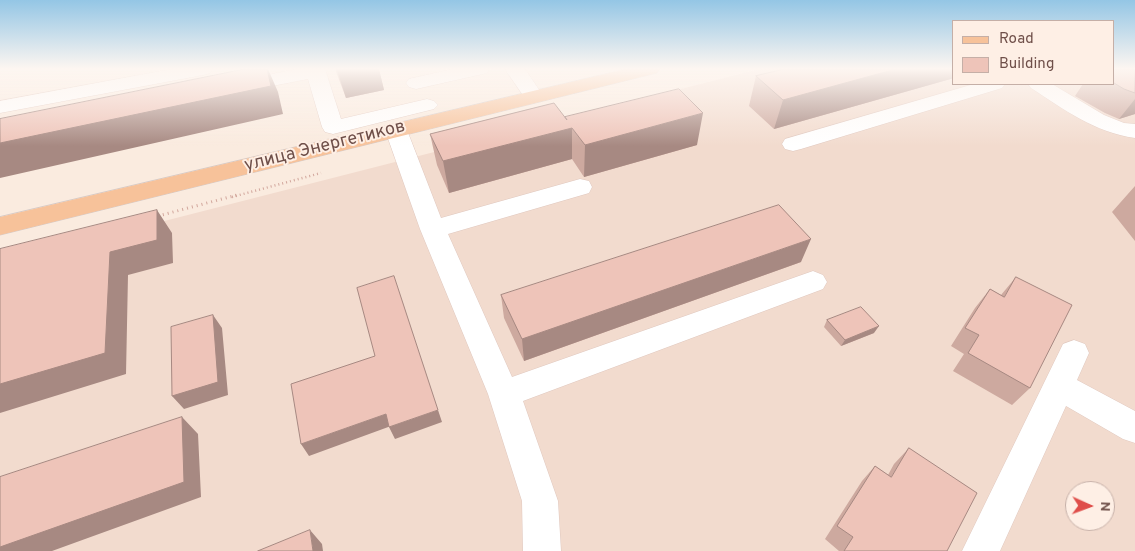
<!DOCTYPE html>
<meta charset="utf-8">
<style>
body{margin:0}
#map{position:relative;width:1135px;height:551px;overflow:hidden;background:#faebdf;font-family:Overpass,sans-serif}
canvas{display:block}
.legend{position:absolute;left:952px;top:20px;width:162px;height:65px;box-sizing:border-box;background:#feefe5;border:1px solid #c5afa7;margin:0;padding:6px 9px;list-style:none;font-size:15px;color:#6f4f49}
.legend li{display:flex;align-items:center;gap:10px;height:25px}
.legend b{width:25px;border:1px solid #c5afa7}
.north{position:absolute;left:1065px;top:481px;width:50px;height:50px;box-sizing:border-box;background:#feefe5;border:1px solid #c5afa7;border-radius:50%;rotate:92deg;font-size:14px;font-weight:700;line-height:20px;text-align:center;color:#6f4f49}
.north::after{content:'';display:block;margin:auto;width:18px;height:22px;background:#df4e4a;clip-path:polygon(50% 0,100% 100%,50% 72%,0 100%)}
</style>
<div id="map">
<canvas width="1135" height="551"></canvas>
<ul class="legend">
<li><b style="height:6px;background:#f7c29a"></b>Road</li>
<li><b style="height:14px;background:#eec4b9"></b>Building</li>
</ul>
<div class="north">N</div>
</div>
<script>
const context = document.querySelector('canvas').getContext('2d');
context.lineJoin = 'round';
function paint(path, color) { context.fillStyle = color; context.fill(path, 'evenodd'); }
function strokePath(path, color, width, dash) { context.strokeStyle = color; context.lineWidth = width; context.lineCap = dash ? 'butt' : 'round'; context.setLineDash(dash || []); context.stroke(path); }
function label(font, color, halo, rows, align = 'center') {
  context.font = font + ' Overpass,sans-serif'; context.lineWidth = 4; context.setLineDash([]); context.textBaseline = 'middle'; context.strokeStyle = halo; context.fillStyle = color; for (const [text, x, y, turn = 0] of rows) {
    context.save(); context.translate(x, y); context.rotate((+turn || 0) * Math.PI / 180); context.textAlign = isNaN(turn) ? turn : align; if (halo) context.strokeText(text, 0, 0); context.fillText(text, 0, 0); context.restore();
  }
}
paint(new Path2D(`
 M759,69h195v15h160l21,-15v482h-1135v-288zM1075,491h30v30h-30z`), '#f2dbce');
const minor = new Path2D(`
 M172,69h41l-3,4 -7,2 -203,38v-12z
 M297,69h28l16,50 86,-20 7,2 4,4 -4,4 -101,25 -8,-2 -3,-5 -14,-48 -72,14 -7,-2 -3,-4 3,-4z
 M453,69h37l-3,4 -71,16 -7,-2 -3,-4 3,-4z
 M505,69h20l19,28 -3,4 -7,2 -7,-2z
 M974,84h31l-3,4 -201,61 -8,2 -8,-2 -3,-5 3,-5z
 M1028,84h24l52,31 20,8 11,1v14c-41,-6 -70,-28 -104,-50z
 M396,123l8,2 3,5 34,88 139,-39 9,2 3,6 -3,6 -141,41 64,143 301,-106 10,4 4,7 -4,7 -300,112 35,100 3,50h-38l-1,-50 -34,-107 -68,-165 -35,-99 3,-5z
 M1074,340l11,4 4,9 -12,27 58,31v32l-12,-4 -57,-33 -66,145h-38l101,-207z`);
const major = new Path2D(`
 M626,69h34l-3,4 -657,162v-18z`);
strokePath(minor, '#e0c8bf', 1);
strokePath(major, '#d4cac8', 1);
strokePath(new Path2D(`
 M232,197l89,-24`), '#d2a79d', 2.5, [1, 3]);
strokePath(new Path2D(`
 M158,216l79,-21`), '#d2a79d', 3, [1, 4]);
paint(minor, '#fff');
paint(major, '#f7c29a');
paint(new Path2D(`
 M335,69h44l5,21 -38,8z
 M954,69v9l-180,51 -25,-23 7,-30z
 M1114,69h21v45l-16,5 -14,-6 -30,-17 8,-12h31z
 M565,118l132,27 -113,32 -12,-18 -123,34 -12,-28 -7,-31z
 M1135,186v55l-23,-29z
 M801,262l-277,99 -20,-43 -3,-23z
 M1016,277l14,111 -18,17 -59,-34 11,-17 -13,-8 24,-38 15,-19 11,6z
 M827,320l47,13 -33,13 -17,-19z
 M909,448l38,103h-108l-14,-12 37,-58 13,-15 13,9 6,-11z`), '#cda99f');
paint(new Path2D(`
 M267,69h1l10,23 5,22 -283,64v-35z
 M344,69h35l5,21 -38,8 -9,-28z
 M896,69h58v9l-180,51 9,-29z
 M1135,99v15l-16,5z
 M703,113l-6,32 -113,32 1,-32z
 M572,128v31l-123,34 -6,-32z
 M157,210l15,23 1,30 -45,12 -2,99 -126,39v-29l110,-132z
 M811,239l-10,23 -277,99 -2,-22z
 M213,315l9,13 6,67 -44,14 -12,-13z
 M879,326l-5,7 -33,13 4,-6z
 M438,410l4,12 -47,17 -6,-12z
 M386,414l5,12 -82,30 -8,-12z
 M182,417l16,17 3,63 -149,54h-52v-4z
 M310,530l12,14 1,7h-10z`), '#a78982');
const building = new Path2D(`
 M245,69h22l4,17 -271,57v-24z
 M785,69h111l-113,31 -27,-24z
 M1114,69h21v24l-11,-4 -10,-6z
 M679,89l24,24 -118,32 -13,-17 -129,33 -13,-27 124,-31 13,17 -2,-3z
 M779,205l32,34 -289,100 -21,-44z
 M157,210v30l-47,12 -5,101 -105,31v-135z
 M394,276l44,134 -49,17 -3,-13 -85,30 -10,-60 84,-28 -18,-68z
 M1016,277l56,28 -42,83 -62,-35 11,-18 -14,-7 25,-39 14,8z
 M861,307l18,19 -34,14 -18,-20z
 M213,315l5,67 -46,14 -1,-69z
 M182,417l2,65 -184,65v-70z
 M909,448l68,45 -30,58h-103l9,-14 -16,-11 38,-60 16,11z
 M310,530l3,21h-55z`);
paint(building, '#eec4b9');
strokePath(building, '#a78982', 1);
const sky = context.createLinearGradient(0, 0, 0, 146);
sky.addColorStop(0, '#94c6e5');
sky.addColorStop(0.47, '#fdf6f1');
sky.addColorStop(1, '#fdf6f100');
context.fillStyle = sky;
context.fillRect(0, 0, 1135, 146);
label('18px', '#6f4f49', '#feefe5', [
 ["улица Энергетиков",325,147,-14]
]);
</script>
